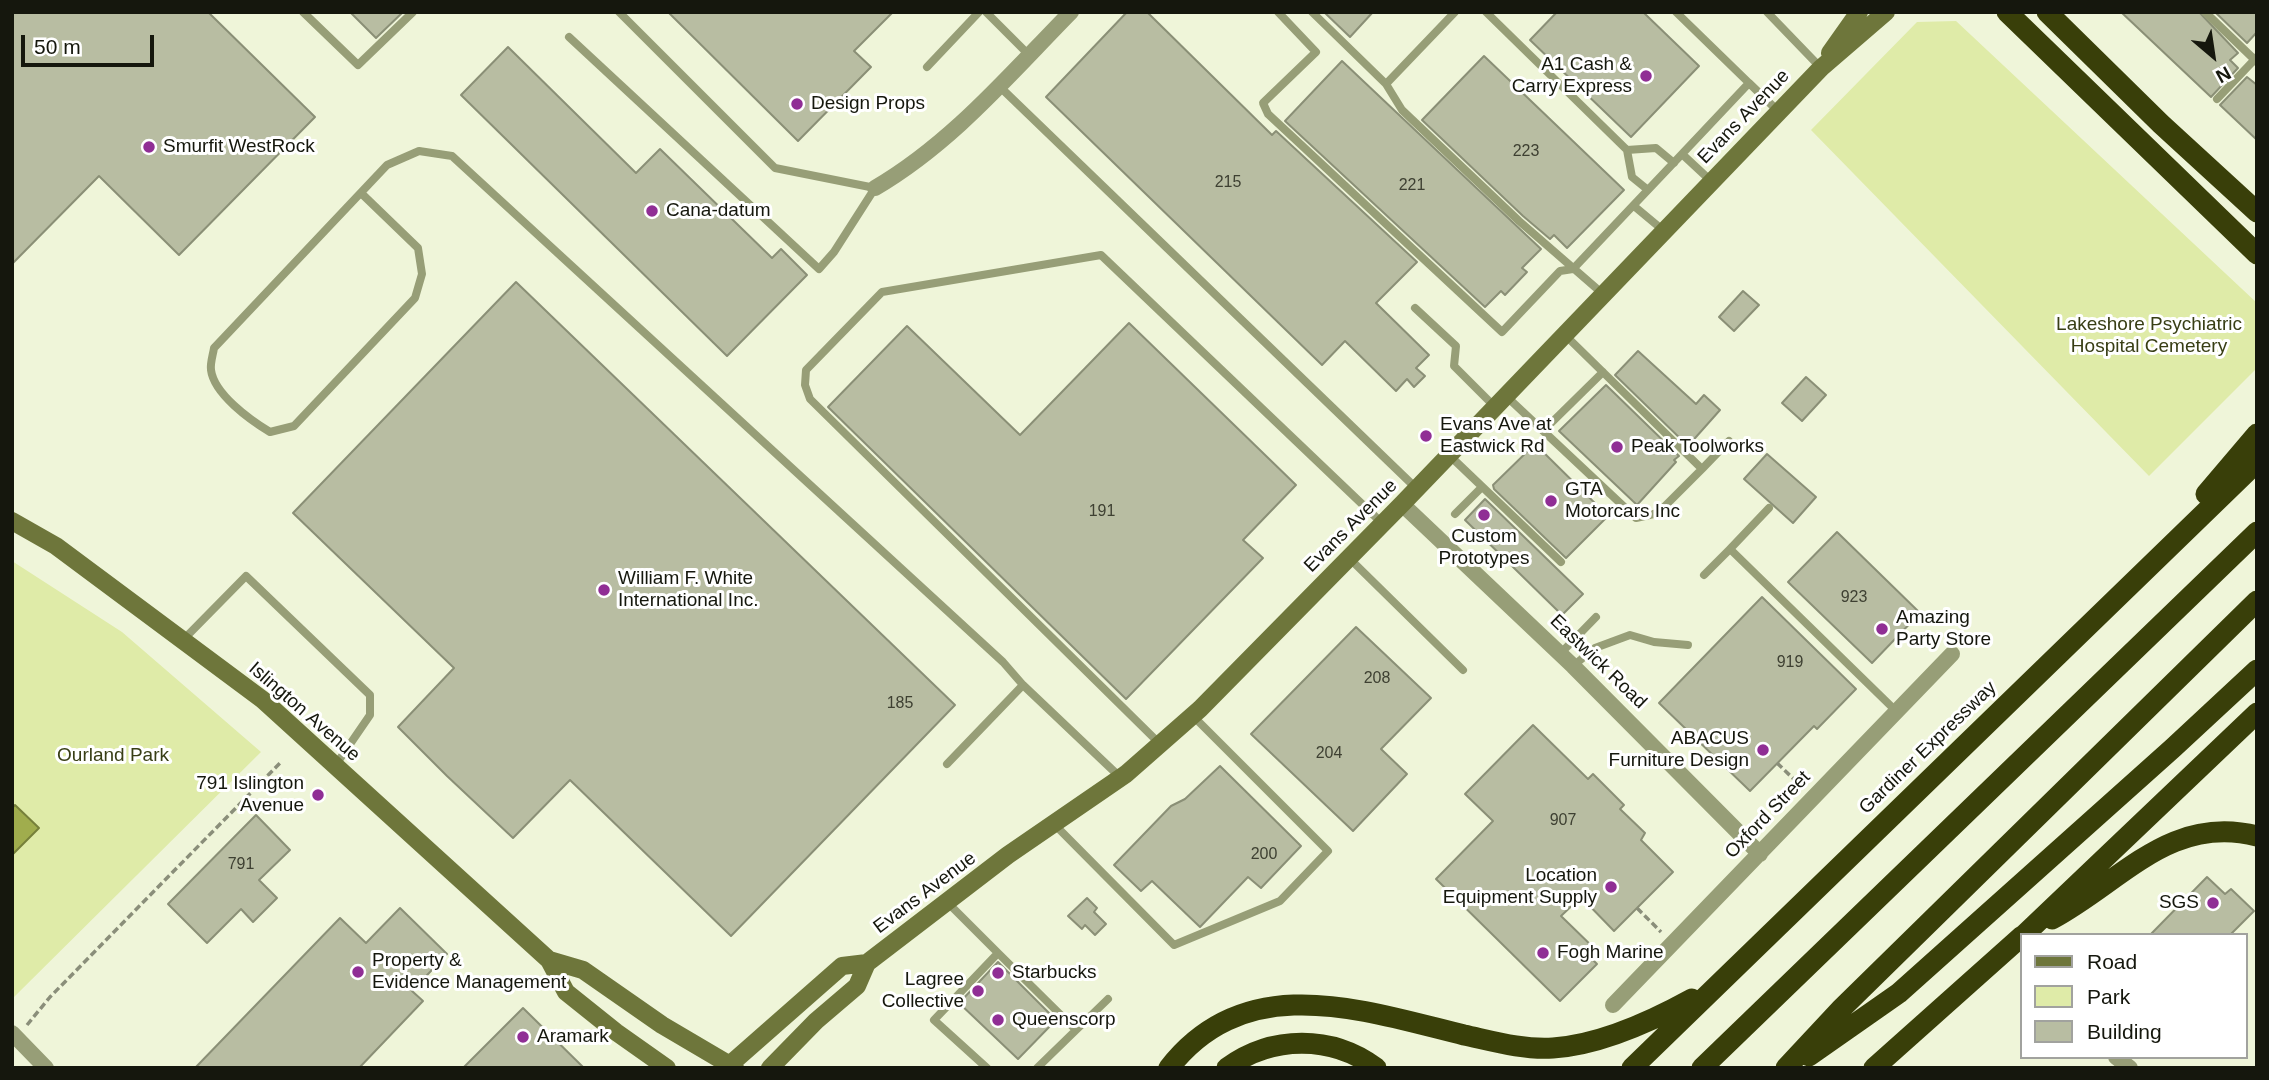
<!DOCTYPE html>
<style>
body{margin:0}
#map{position:relative;width:2269px;height:1080px;overflow:hidden;background:#eff5d9;font-family:Helvetica,sans-serif}
canvas{display:block}
.frame{position:absolute;inset:0;border:14px solid #15170d;pointer-events:none}
.legend{position:absolute;left:2020px;top:933px;width:228px;height:126px;box-sizing:border-box;background:#fff;border:2px solid #a1a29e;margin:0;padding:9px 12px;list-style:none;font-size:21px;color:#15170d}
.legend li{display:flex;align-items:center;gap:14px;height:35px}
.legend b{width:35px;border:2px solid #a1a29e}
.north{position:absolute;left:2178px;top:21px;width:70px;height:70px;-webkit-text-stroke:5px #fff;paint-order:stroke;rotate:151deg;font-size:19px;font-weight:700;line-height:28px;text-align:center;color:#15170d}
.north::after{content:'';display:block;margin:auto;width:24px;height:32px;background:#15170d;clip-path:polygon(50% 0,100% 100%,50% 72%,0 100%)}
.scale{position:absolute;left:21px;top:35px;width:133px;height:32px;box-sizing:border-box;border:4px solid #15170d;border-top:0;padding-left:9px;font-size:21px;line-height:24px;white-space:nowrap;color:#15170d;-webkit-text-stroke:5px #fff;paint-order:stroke}
</style>
<div id="map">
<canvas width="2269" height="1080"></canvas>
<div class="frame"></div>
<ul class="legend">
<li><b style="height:9px;background:#6e763b"></b>Road</li>
<li><b style="height:19px;background:#dfeba8"></b>Park</li>
<li><b style="height:19px;background:#b8bda2"></b>Building</li>
</ul>
<div class="north">N</div>
<div class="scale">50 m</div>
</div>
<script>
const context = document.querySelector('canvas').getContext('2d');
context.lineJoin = 'round';
function paint(path, color) { context.fillStyle = color; context.fill(path, 'evenodd'); }
function strokePath(path, color, width, dash) { context.strokeStyle = color; context.lineWidth = width; context.lineCap = dash ? 'butt' : 'round'; context.setLineDash(dash || []); context.stroke(path); }
function label(font, color, halo, rows, align = 'center') {
  context.font = font + ' Helvetica,sans-serif'; context.lineWidth = 6; context.setLineDash([]); context.textBaseline = 'middle'; context.strokeStyle = halo; context.fillStyle = color; for (const [text, x, y, turn = 0] of rows) {
    context.save(); context.translate(x, y); context.rotate((+turn || 0) * Math.PI / 180); context.textAlign = isNaN(turn) ? turn : align; if (halo) context.strokeText(text, 0, 0); context.fillText(text, 0, 0); context.restore();
  }
}
paint(new Path2D(`
 M1956,21l301,282v65l-108,108 -338,-346 106,-108z
 M12,561l110,71 139,120 -249,247z`), '#dfeba8');
const water = new Path2D(`
 M15,805l24,23 -27,27v-47z`);
paint(water, '#a0ad4d');
strokePath(water, '#76803a', 2);
const building = new Path2D(`
 M12,12h196l107,105 -136,138 -80,-79 -87,88z
 M350,12h53l-27,26z
 M668,12h225l-39,39 17,16 -73,74z
 M1127,12h20l125,123 4,-4 141,131 -41,41 53,52 -13,13 9,8 -11,11 -7,-8 -11,12 -51,-50 -23,24 -276,-268z
 M1324,12h49l-23,25z
 M1557,12h86l56,54 -68,71 -101,-97z
 M2121,12h78l39,41 -8,7 8,8 -27,29z
 M2215,12h42v20l-10,11z
 M508,47l128,126 24,-24 112,109 9,-9 26,26 -80,81 -266,-261z
 M1484,56l140,134 -57,58 -13,-13 -4,4 -27,-23 -101,-96z
 M1342,61l199,188 -19,19 5,4 -22,23 -4,-4 -16,16 -200,-186z
 M2247,77l10,8v55l-37,-35z
 M516,282l439,423 -224,231 -161,-156 -57,58 -66,-62 -49,-49 56,-59 -161,-155z
 M1743,291l16,14 -25,26 -15,-14z
 M1129,323l167,162 -53,55 20,18 -137,141 -298,-292 79,-81 113,109z
 M1638,351l58,53 8,-9 16,15 -32,36 -73,-71z
 M1806,377l20,18 -24,26 -20,-18z
 M1606,385l73,71 -5,4 2,2 -39,43 -78,-74z
 M1535,444l73,72 -42,42 -72,-69 -1,-4z
 M1767,454l49,43 -23,26 -49,-44z
 M1485,499l98,95 -21,21 -97,-95z
 M1837,532l83,81 -48,50 -84,-81z
 M1762,597l94,92 -39,40 -3,-3 -64,65 -91,-88z
 M1356,627l75,71 -50,51 26,25 -54,57 -102,-97z
 M1533,725l55,54 5,-5 31,31 -4,4 25,24 -4,7 32,32 -59,59 -33,-34 -20,19 37,36 -7,6 6,6 -37,37 -124,-122 57,-58 -28,-27z
 M1220,766l81,80 -40,42 -13,-11 -48,50 -48,-46 -11,10 -27,-26 57,-59 14,-7z
 M256,815l34,35 -31,30 18,18 -24,24 -12,-13 -34,34 -39,-39z
 M2207,877l18,17 6,-5 23,22 -24,24h-80z
 M1087,898l10,10 -3,4 12,12 -11,11 -10,-10 -3,4 -14,-13z
 M400,908l47,46 -35,37 11,10 -64,67h-164l145,-150 26,25z
 M998,962l58,58 -38,39 -59,-56z
 M523,1008l61,60h-121z`);
paint(building, '#b8bda2');
strokePath(building, '#8a8f76', 2);
strokePath(new Path2D(`
 M1777,763l26,25
 M1637,908l24,24
 M27,1025l23,-28 232,-236`), '#8a8e7a', 3.5, [7, 3.5]);
strokePath(new Path2D(`
 M303,12l55,53 55,-53
 M986,12l43,43
 M1278,12l38,40 -53,51 5,11 234,218 58,-61 13,-2 109,-115
 M1312,12l74,72 16,26 117,111 84,73
 M1486,12l141,138 5,27 16,13
 M1676,12l73,71
 M1767,12l54,56
 M2205,12l52,50
 M569,37l250,232 15,-17 41,-64 -100,-20 -156,-156
 M927,67l52,-55
 M1386,84l69,-72
 M999,86l418,403
 M2217,99l40,-42
 M1627,150l29,-2 18,15
 M1711,181l-29,-27 67,-71 30,29
 M361,193l57,55 4,26 -7,24 -121,128 -24,6c-20,-12 -56,-38 -59,-62 -1,-7 2,-15 3,-22l173,-183 32,-14 33,5 551,506 20,23
 M1634,206l30,25
 M1415,308l41,38 -2,20 41,41
 M1506,396l130,122 22,-5 44,-44 -137,-134
 M1543,431l60,-59
 M1449,455l112,107
 M1702,469l27,-28
 M1455,514l27,-27
 M1730,549l39,-41
 M1349,558l114,112
 M1704,575l26,-26 167,163
 M183,640l63,-64 124,119v20l-35,51
 M1560,654l36,-37
 M1573,666l22,-18 35,-13 24,7 34,3
 M1160,744l-350,-345 -5,-14 1,-15 76,-78 219,-37 282,269
 M947,764l76,-79 98,93
 M1054,824l120,121 106,-44 48,-50 -136,-136
 M947,902l51,51 -64,67 53,48
 M998,953l78,77
 M1037,1068l71,-69`), '#979e77', 8);
strokePath(new Path2D(`
 M875,188c77,-45 134,-113 196,-176
 M1402,504l171,162 187,188
 M1613,1005l339,-351
 M12,1033l34,35
 M2116,1057l14,11`), '#979e77', 16);
strokePath(new Path2D(`
 M1830,53l29,-41
 M12,521l44,25 207,154 286,260 17,32 50,40 51,36
 M549,960l34,10 79,55 73,43
 M726,1068l116,-102 25,-3
 M770,1068l46,-47 41,-35 10,-23 141,-108 118,-81 74,-65 202,-205 419,-436 65,-56`), '#6e763b', 18);
strokePath(new Path2D(`
 M2007,12l250,242
 M2047,12l114,112 96,88
 M2206,494l51,-60
 M2052,919c69,-37 118,-105 205,-83
 M2024,935l233,-222
 M1809,1056l90,-63 274,-245 84,-78
 M1169,1068c77,-99 193,-58 295,-33 28,6 59,15 89,13 46,-3 99,-27 139,-49
 M1227,1068c45,-33 105,-33 149,0
 M1632,1068l625,-606
 M1702,1068l555,-536
 M1786,1068l56,-60 415,-407
 M1874,1068l148,-132`), '#393f09', 21);
for (const [x, y, r, color] of [
 [1646,76,7,"#902e95"],
 [797,104,7,"#902e95"],
 [149,147,7,"#902e95"],
 [652,211,7,"#902e95"],
 [1426,436,7,"#902e95"],
 [1617,447,7,"#902e95"],
 [1551,501,7,"#902e95"],
 [1484,515,7,"#902e95"],
 [604,590,7,"#902e95"],
 [1882,629,7,"#902e95"],
 [1763,750,7,"#902e95"],
 [318,795,7,"#902e95"],
 [1611,887,7,"#902e95"],
 [2213,903,7,"#902e95"],
 [1543,953,7,"#902e95"],
 [358,972,7,"#902e95"],
 [998,973,7,"#902e95"],
 [978,991,7,"#902e95"],
 [998,1020,7,"#902e95"],
 [523,1037,7,"#902e95"]
]) { const dot = new Path2D(); dot.arc(x, y, r, 0, 2 * Math.PI); context.fillStyle = color; context.fill(dot); strokePath(dot, '#fff', 2.5); }
label('16px', '#3e4032', null, [
 ["223",1526,152],
 ["215",1228,183],
 ["221",1412,186],
 ["191",1102,512],
 ["923",1854,598],
 ["919",1790,663],
 ["208",1377,679],
 ["185",900,704],
 ["204",1329,754],
 ["907",1563,821],
 ["200",1264,855],
 ["791",241,865]
]);
label('19px', '#15170d', '#fff', [
 ["A1 Cash &",1632,65,"right"],
 ["Carry Express",1632,87,"right"],
 ["Design Props",811,104],
 ["Smurfit WestRock",163,147],
 ["Cana-datum",666,211],
 ["Evans Ave at",1440,425],
 ["Eastwick Rd",1440,447],
 ["Peak Toolworks",1631,447],
 ["GTA",1565,490],
 ["Motorcars Inc",1565,512],
 ["Custom",1484,537,"center"],
 ["Prototypes",1484,559,"center"],
 ["William F. White",618,579],
 ["International Inc.",618,601],
 ["Amazing",1896,618],
 ["Party Store",1896,640],
 ["ABACUS",1749,739,"right"],
 ["Furniture Design",1749,761,"right"],
 ["791 Islington",304,784,"right"],
 ["Avenue",304,806,"right"],
 ["Location",1597,876,"right"],
 ["Equipment Supply",1597,898,"right"],
 ["SGS",2199,903,"right"],
 ["Fogh Marine",1557,953],
 ["Property &",372,961],
 ["Evidence Management",372,983],
 ["Starbucks",1012,973],
 ["Lagree",964,980,"right"],
 ["Collective",964,1002,"right"],
 ["Queenscorp",1012,1020],
 ["Aramark",537,1037]
], 'left');
label('19px', '#15170d', '#fff', [
 ["Evans Avenue",1744,117,-46],
 ["Evans Avenue",1351,526,-45],
 ["Eastwick Road",1598,662,44],
 ["Islington Avenue",304,712,41],
 ["Gardiner Expressway",1928,748,-44],
 ["Oxford Street",1768,815,-46],
 ["Evans Avenue",925,893,-37]
]);
label('19px', '#383e15', '#fff', [
 ["Lakeshore Psychiatric",2149,325],
 ["Hospital Cemetery",2149,347],
 ["Ourland Park",113,756]
]);
</script>
